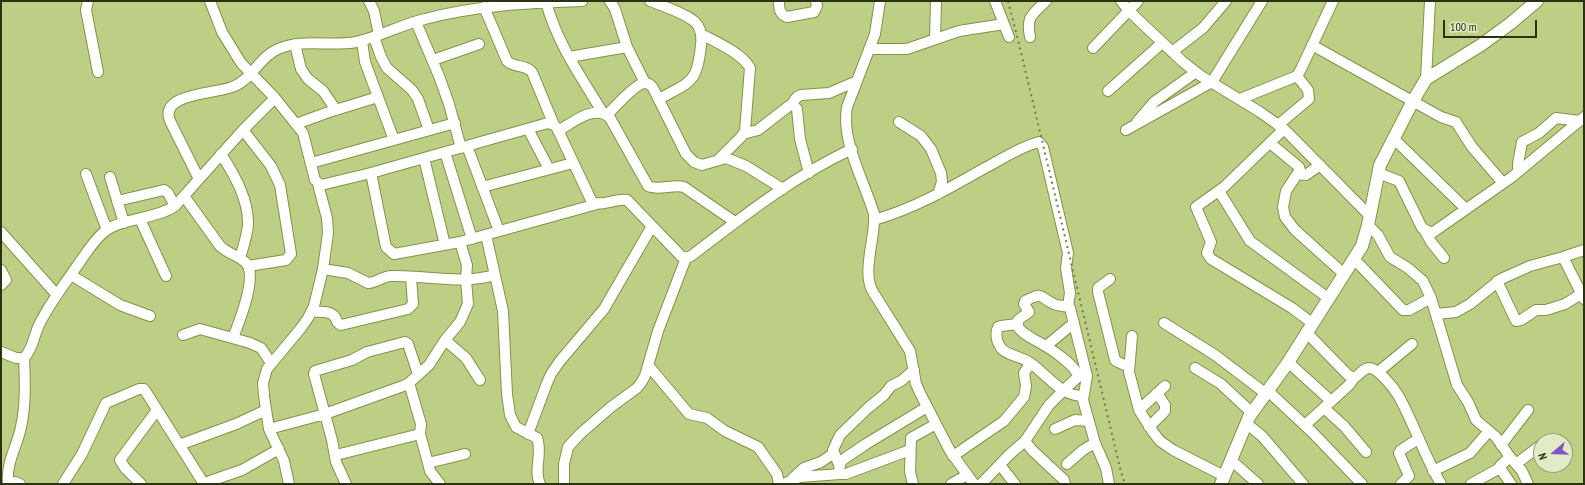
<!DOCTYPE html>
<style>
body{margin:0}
#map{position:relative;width:1585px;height:485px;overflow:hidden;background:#bccf84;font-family:"PT Sans Narrow",sans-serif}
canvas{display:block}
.frame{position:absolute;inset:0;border:2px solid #2b3213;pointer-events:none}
.north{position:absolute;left:1533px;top:433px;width:40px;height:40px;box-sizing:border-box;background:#e1ebc6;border:1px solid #98a17e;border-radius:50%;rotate:251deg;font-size:11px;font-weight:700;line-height:16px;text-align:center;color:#2b3213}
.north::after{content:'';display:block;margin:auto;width:14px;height:18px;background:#8452ca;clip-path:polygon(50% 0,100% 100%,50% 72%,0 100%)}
.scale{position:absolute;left:1443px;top:20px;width:94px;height:18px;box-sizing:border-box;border:2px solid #2b3213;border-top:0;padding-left:5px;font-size:12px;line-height:14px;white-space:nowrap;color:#2b3213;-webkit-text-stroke:3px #e1ebc6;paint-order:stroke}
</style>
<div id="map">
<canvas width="1585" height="485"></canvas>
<div class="frame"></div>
<div class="north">N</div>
<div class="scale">100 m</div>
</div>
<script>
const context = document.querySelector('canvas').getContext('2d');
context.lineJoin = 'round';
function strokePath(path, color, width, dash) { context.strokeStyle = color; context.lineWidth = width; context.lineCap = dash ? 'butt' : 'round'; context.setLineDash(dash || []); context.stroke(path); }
const minor = new Path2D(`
 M88,1l-2,9 12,62
 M210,1l12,31 19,31 34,35 28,35 12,47 6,5 50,-12 177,-50 6,2 3,3 35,74c11,5 23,-4 35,-2l54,56 5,2 5,-2c51,-39 103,-80 161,-107
 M369,1l5,10 5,24
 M610,1l5,8 12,38 18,36
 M650,1c13,5 35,12 45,21 6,6 7,15 6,23 -4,39 -10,36 -42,54
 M779,1c0,7 0,13 8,16l27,-5 3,-6 -1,-5
 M880,1l-5,33 -28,73c-6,35 17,73 27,107 2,23 -13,58 -1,78l37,59 6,33 4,9 30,58 24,33
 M995,1l14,36
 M1121,1l8,10 54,51 18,14 59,36 24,17 86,87
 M546,2c11,41 35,75 57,111
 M484,7l23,54c7,7 18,3 25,11l22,53
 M416,22l23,54 10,28 12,44
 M701,34c15,8 41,19 49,34l-5,63 -4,6 -22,22
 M374,37l7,20 6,11 25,22 6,9 11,31
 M1030,37c-4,-21 2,-22 16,-36
 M935,39l1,-38
 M362,41l3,21 29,78
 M295,44l6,25 7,10 15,12 13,19
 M1312,45l129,72 15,5 16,25 31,36
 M1093,48l45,-47
 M869,49h38l52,-18 45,-7
 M1172,52l31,-24 23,-27
 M569,57l58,-10
 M433,60l46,-16
 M1426,79l4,-78
 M1108,91l54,-48
 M1240,99l57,-23 4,-7 32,-68
 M791,105l6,-8 4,-2 28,-2 28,-12
 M607,115c7,-7 29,-32 38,-32 4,0 6,2 8,5l33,66 8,8 8,3 24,-7 20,8 37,23
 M899,122l22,14 10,13 10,24 1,9 -4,12
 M1137,122l17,-20 42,-30
 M296,124l33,-12 49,-15
 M1278,125l31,-26 -1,-9 -11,-14
 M528,129l21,40
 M1284,129l-60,58 -28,20 15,35 -4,11 4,6 81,49 20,15
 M243,130l28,36 9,19 11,69 -5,6 -38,6
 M1126,130l86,-48 50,-81
 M558,131c14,-8 38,-28 52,-13l38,68c11,5 24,-2 36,1l51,35
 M743,134l15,-4 31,-24 4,-1 4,4 3,30 9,34
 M1393,138l73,71
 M1270,143l29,24 1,3 -14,21 -3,16 2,10 10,13 50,45
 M467,146l32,85
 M445,152l27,87
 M221,154c13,20 28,46 27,71 -1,11 -5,23 -8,33
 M424,158l21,87
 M311,163l144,-40
 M1518,172v-8l4,-22 17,-9 17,-15 24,3
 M371,173l15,74 8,7 66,-12 137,-38
 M1378,173l21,8 23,47 10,5 80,-56 72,-60
 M86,174l21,56
 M1298,174l8,1 14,-10
 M110,177l14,46
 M199,179l-29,-58c-11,-28 45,-27 62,-34 20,-7 27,-30 46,-38 25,-11 53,-2 78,-7 24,-5 46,-18 69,-23 53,-14 103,-16 157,-18
 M482,187l91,-24
 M1219,191l31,50 78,57
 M184,196l36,50c8,8 20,10 26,17 12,14 -7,59 -13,75
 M117,201l47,-11 4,3 7,13
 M140,219l26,57
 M874,220c39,-11 74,-31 109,-51 18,-9 36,-22 56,-27l4,5 25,106 -2,15 4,25 -2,13
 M1368,225l10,10 12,22 18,11 15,13 8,17 26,87 11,17 8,18 20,17 14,20 12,14 6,13
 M1425,231l6,11 13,16
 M1,232l56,63
 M486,235l17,76 4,83 3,21 6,12 21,11c6,16 -4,32 3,46
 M1563,257l21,42
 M1354,259l49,51h6l22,-12
 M323,269l25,4 20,10c9,0 15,-7 23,-7 36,-1 69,9 104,-1
 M1,270l5,10 -5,5
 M71,275l49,30 30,11
 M1110,279l-12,9v4l17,68 3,2 11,5
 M1497,281l19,40 5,-1 15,-10h10l19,-6 16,-10
 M311,312c8,0 19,-2 24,5 2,4 1,6 6,8l67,-16 5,-5 -2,-27
 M1436,314l20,-2 14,-8 31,-25 29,-13 33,-9 21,-7
 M1164,323l51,32 50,38
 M1017,324l-16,2 -3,1c-3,7 -1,15 3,21 5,7 21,9 28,14 18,12 31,34 54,34
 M1306,332l42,43 6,3c6,-3 9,-10 15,-10 9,0 24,19 29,27 16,28 26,61 43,89
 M183,335l17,-6 50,14 11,5 10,15
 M1132,336l-3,36 10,38 14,22 7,9 13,9 51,26
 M445,340l21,18 14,22
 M1046,346l28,-23
 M1,352l15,6h8c9,-9 10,-23 15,-33 10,-21 25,-40 38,-59 8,-11 16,-25 27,-34 19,-15 50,-12 71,-26l68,-76 32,-32
 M1288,362l43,39
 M648,365l41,49 18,4 18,13 33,16 19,27 2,10
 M1195,368l26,16 31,29
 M1378,372l34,-28
 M409,383l12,41 -1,10 8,29 2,8 10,13
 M1267,390l45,42 50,52
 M1324,408l20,18 22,26
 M1139,410l26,-24
 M1247,424l15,12 41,48
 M1305,425l44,-40 5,-7
 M1149,427l16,-16v-6l-8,-12
 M269,429l56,-15 78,-28 6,-3 20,-18 16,-25 15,-18 8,-18 -2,-24 1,-15 -7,-23
 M1055,429l20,-9 14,1
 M528,434l19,-51 4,-9 9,-13 44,-52 48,-83
 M1025,441l7,9 32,30 1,4
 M179,445l57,-21 30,-14
 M1501,445l27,-35
 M910,450l-64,24h-6l-1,-3 2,-10 25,-17 61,-37
 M336,455l84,-21
 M953,456l51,-35 20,-24 2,-11 -2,-13 6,-9
 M1510,457l-10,9v2l11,16
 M1232,461l26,23
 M428,463l37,-9
 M1067,464l16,-14 12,-7
 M1516,464l25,-19
 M839,465l-6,-15 7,-15 28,-27 16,-13 7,-9 10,-5 13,-11
 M1000,465l15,19
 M1433,471l37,-18 19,-22
 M792,479l12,-11 17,-6 13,-9
 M8,482h7l5,2
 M8,484c-2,-22 9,-37 13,-57 5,-23 4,-47 3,-69
 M63,484l19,-30 24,-51 33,-14h5l2,3 58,92
 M141,484l-16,-16 -5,-8 37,-50
 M205,484l5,-3 32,-11 37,-21
 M289,484l-5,-23 -15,-32 -5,-33 -1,-13 4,-14 34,-41 7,-10 6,-12 9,-37 5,-36 -1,-15 -9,-34
 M346,484l-10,-22 -4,-22 -18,-66 1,-3 37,-11 15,-8 38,-10 3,2 10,30
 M564,484v-20l4,-17 12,-13 31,-27 26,-19 4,-5 4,-7 13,-45 28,-73
 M783,484l17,-7 40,-3
 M913,484l-3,-12 1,-34 25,-14
 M951,484l16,-9
 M981,484l29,-30 15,-13 24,-36 20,-20 9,-8c-1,-11 -27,-28 -36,-33 -8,-5 -19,-9 -24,-17v-7l11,-8 -5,-8 1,-3c20,-10 13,-4 29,3 6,3 12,1 16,4l17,68 -4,24 12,43 11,25 3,16
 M1401,484l8,-8 -10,-23 2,-3 17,-11
 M1471,484l29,-16`);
const major = new Path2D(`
 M1221,484l28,-67 38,-53 75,-118 6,-21 12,-60 33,-64 13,-22 55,-34 30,-22 26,-22`);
strokePath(minor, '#829349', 12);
strokePath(major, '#829349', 14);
strokePath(minor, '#fff', 10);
strokePath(major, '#fff', 12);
strokePath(new Path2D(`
 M1008,1l11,43 102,428 4,12`), '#6f7c48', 2, [2, 4]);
</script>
